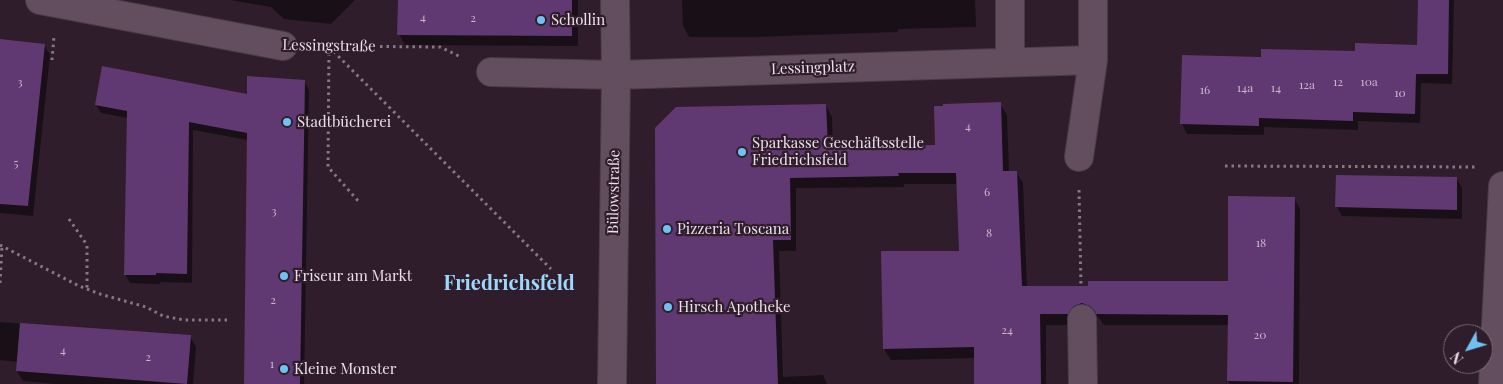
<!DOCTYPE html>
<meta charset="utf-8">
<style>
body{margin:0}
#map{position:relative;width:1503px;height:384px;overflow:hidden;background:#2f1d2c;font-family:"Playfair Display",serif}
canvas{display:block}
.north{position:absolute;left:1443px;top:324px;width:50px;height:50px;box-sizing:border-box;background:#2f1d2c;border:1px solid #7a6b78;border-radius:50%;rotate:231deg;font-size:14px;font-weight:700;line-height:20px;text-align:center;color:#ebdfe9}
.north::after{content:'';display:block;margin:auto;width:18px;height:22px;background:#6dc2f3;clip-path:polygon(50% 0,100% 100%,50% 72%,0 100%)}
</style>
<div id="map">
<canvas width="1503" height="384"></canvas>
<div class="north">N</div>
</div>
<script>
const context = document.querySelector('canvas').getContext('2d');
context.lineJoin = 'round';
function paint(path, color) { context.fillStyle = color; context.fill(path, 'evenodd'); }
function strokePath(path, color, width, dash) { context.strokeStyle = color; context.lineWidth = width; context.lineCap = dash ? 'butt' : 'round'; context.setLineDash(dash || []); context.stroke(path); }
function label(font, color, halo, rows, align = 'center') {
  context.font = font + ' "Playfair Display",serif'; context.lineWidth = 4.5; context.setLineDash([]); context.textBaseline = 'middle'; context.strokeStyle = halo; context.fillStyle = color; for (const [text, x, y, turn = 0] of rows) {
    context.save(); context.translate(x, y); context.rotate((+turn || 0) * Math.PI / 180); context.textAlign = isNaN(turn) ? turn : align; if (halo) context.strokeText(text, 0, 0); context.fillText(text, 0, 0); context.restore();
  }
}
paint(new Path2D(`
 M230,0h125l-24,24 -47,-5 -13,-12z
 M399,0h179v46l-173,-1 -6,-11z
 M682,0h293l1,27 -78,2v3l-143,5h-66l-6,-11z
 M1419,0h35l-2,84 -31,-1 -1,40 -62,-2v9l-94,-3v8l-77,-1 -5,-10 1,-68 79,2 94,-6 61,-6z
 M0,41l44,4 6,10 -17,161 -33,-3z
 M304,81l5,9 -5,294h-59l3,-244 -55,-10 -1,153 -32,-1v2l-30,-1 -5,-9 3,-156 -27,-5 -5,-8 152,-10z
 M1000,104l7,11 2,57h7l7,11 4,105 202,-5 65,-85 6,11 -1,175h-69l-2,-3 1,-56h-125l-6,-8 -9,-3 -15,11h-28v59h-71v-26l-84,2 -7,-11 76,-97 -2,-68h-54v3l-108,1v63h-17l4,126 40,-2 4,9h-170l169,-278 6,11 1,31 103,-2z
 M1457,179l5,9v31l-120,-3 -5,-9z
 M0,322l190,15 6,10 -3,37h-137l-33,-3 -6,-10 1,-9 -18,-2z`), '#0007');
paint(new Path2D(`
 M398,0h174v36l-175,-1z
 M1418,0h31l-1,74h-32l-1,40 -62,-2v9l-94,-3v8l-79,-2 2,-69 79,2v-8l94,2v-8l62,2z
 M0,39l45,5 -17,162 -28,-2z
 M102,66l145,28v-18l58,4 -5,304h-56l3,-251 -58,-11 -2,152 -31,-1v2h-32l3,-164 -32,-6z
 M1001,102l2,69h14l5,115h66v-5h140v-85l67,1 -2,185 -66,-1 1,-66 -132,-1 -1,-3 -5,-5 -8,-3 -8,3 -6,8h-28l1,70h-67v-37l-91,2 -2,-98h78l-3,-78h-58l1,3 -109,2 1,62h-18l5,144h-122l-1,-256 21,-21 150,-3 2,43 107,-2 -1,-39h9v-2z
 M1336,175l121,2v33l-122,-3z
 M20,323l171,12 -4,49 -171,-13z`), '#603972');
const minor = new Path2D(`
 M40,0l243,46
 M1010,0v62
 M491,72l125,3 477,-15v-60
 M1079,157l14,-97
 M1082,319l1,65
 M612,384l4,-309 -1,-75
 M1493,384l10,-198`);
strokePath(minor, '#493b47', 30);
strokePath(new Path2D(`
 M315,46l125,1 21,10
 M329,47l222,222
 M329,47l-1,120 32,36
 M52,60l2,-24
 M1225,166l252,1
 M1079,190l2,96
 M69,219l18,26v44
 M0,245l79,41 21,8 46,13 17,9 21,4h43
 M0,283l2,-37`), '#877885', 3, [2.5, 4]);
strokePath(minor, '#624e5e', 28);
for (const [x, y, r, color] of [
 [541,20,5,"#6dc2f3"],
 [287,122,5,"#6dc2f3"],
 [742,152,5,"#6dc2f3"],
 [667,229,5,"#6dc2f3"],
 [284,276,5,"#6dc2f3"],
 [668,307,5,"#6dc2f3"],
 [284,369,5,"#6dc2f3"]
]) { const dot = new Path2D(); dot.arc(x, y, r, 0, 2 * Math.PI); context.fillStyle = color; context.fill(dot); strokePath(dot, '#2f1d2c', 2); }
label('12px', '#c8b6cb', null, [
 ["4",423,17],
 ["2",473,18],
 ["3",20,82],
 ["12",1338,82],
 ["10a",1369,82],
 ["12a",1307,85],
 ["14a",1245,88],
 ["14",1276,88],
 ["16",1205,90],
 ["10",1400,93],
 ["4",968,126],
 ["5",16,163],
 ["6",987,192],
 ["3",274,211],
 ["8",989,233],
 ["18",1261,243],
 ["2",273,300],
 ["24",1007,330],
 ["20",1260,335],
 ["4",63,350],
 ["2",148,357],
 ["1",272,364]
]);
label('15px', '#ebdfe9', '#2f1d2c', [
 ["Schollin",551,20],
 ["Stadtbücherei",297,122],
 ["Sparkasse Geschäftsstelle",752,143],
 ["Friedrichsfeld",752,160],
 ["Pizzeria Toscana",677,229],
 ["Friseur am Markt",294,276],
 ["Hirsch Apotheke",678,307],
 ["Kleine Monster",294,369]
], 'left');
label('15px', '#ebdfe9', '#2f1d2c', [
 ["Lessingstraße",329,46,1],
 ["Lessingplatz",813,68,-2],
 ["Bülowstraße",614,192,-89]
]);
label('bold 20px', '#9cd9fd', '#2f1d2c', [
 ["Friedrichsfeld",509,284]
]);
</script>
